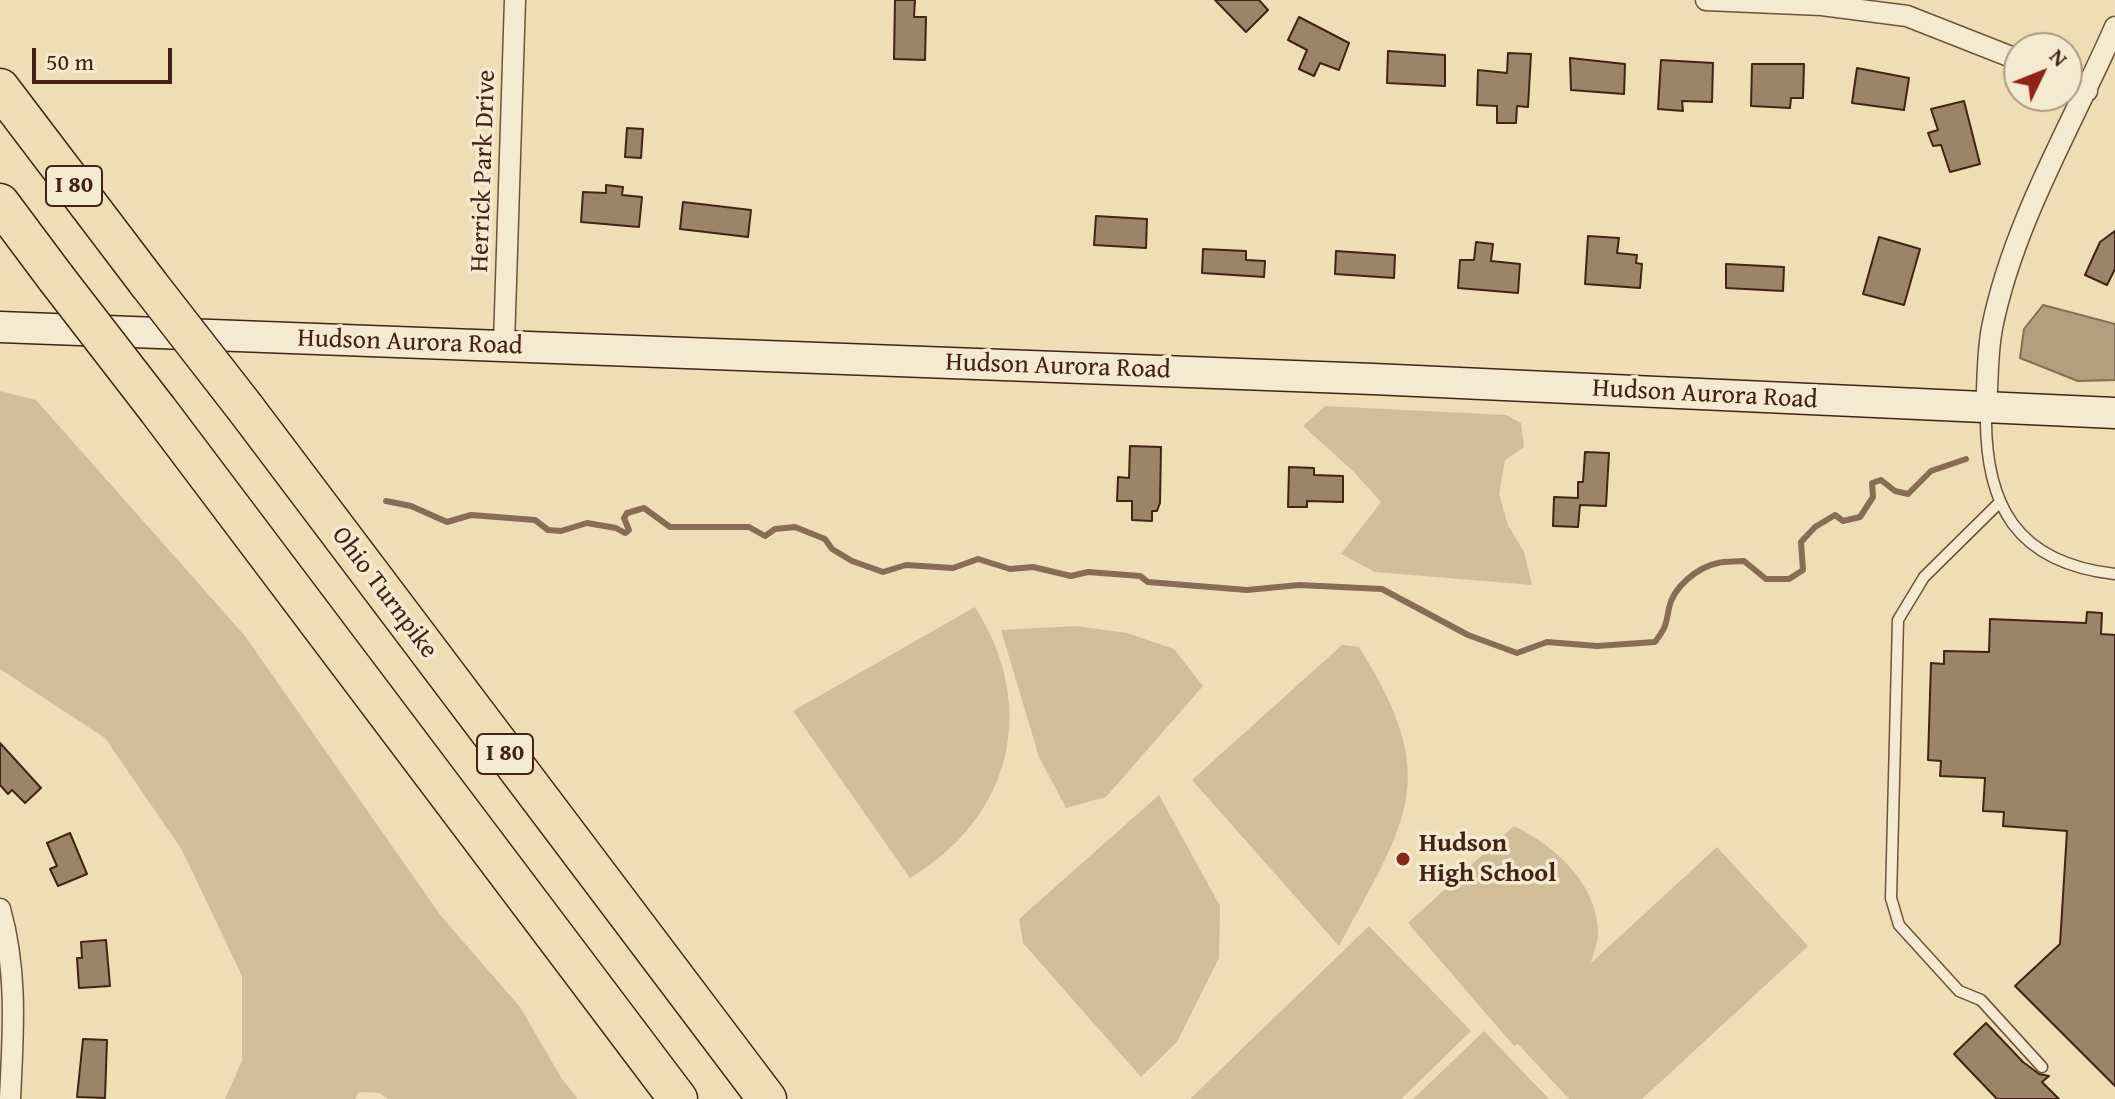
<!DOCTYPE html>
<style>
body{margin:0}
#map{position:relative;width:2115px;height:1099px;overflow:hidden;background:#eddeb6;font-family:"Gentium Book Plus",serif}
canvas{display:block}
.north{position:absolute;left:2003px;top:32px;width:80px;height:80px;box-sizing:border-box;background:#f3ead0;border:2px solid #ac9a85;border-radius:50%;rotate:47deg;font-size:22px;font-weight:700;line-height:32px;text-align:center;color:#422314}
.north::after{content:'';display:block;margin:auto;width:28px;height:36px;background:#8f2418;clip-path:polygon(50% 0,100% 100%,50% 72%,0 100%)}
.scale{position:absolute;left:32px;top:48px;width:140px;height:36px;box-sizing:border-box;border:4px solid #422314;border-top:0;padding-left:10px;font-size:24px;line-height:28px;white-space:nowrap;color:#422314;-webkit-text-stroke:6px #f3ead0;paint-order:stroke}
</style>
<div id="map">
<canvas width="2115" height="1099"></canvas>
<div class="north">N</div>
<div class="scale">50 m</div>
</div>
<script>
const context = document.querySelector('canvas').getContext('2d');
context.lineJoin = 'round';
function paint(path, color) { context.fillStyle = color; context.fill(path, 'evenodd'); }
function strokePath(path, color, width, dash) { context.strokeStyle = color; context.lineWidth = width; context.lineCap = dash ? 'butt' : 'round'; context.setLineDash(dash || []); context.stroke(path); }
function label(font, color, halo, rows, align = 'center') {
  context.font = font + ' "Gentium Book Plus",serif'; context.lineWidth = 7; context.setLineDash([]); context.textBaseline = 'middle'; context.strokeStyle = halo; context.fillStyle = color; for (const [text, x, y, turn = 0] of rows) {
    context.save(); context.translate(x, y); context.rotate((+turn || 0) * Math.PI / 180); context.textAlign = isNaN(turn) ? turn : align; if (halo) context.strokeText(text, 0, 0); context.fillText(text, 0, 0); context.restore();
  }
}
paint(new Path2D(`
 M0,391l36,9 209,236 196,280 79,91 42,72 16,20h-190l-9,-6 -20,-1 -4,7h-130l17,-38v-85l-60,-126 -77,-112 -105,-69z
 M1325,406l181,9 15,8 3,24 -19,13 -6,34 9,31 16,27 8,33 -157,-13 -34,-18 40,-52 -28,-31 -50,-45z
 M975,607c64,100 37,210 -65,271l-117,-167z
 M1076,626l51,7 47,16 29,37 -97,111 -40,11 -27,-51 -38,-127z
 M1342,645l17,2c84,133 48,173 -20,299l-147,-166z
 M1159,795l61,111 -1,52 -42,84 -36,35 -118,-134 -4,-24z
 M1514,826c40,19 83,57 84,106 1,9 -5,21 -7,31l126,-116 91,99 -166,153h-73l-51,-55 -4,2 -106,-123z
 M1369,926l102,105 -70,68h-211z
 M1484,1031l65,68h-136z`), '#d0be9a');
const water = new Path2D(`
 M2043,305l72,19v56l-37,1 -58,-23 4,-29z`);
paint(water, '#b39e7f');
strokePath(water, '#866d54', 2);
strokePath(new Path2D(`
 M386,501l25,5 36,16 24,-7 64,5 13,10 13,1 26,-8 29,5 9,5 4,-3 -5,-12 3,-5 17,-5 26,19h79l16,9 10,-7 20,-2 30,12 7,10 20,12 31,11 23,-7 47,3 25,-9 32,10 23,-2 38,9 17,-4 52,4 8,6 99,8 52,-5 83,4 86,46 49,18 30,-11 50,4 58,-4c11,-15 11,-17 14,-34 4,-21 29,-41 49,-45 8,-2 17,-1 26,-2l22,18h23l14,-9 -2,-28 14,-15 20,-12 8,6 17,-4 13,-20 -1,-14 9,-3 14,11 13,3 23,-23 35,-12`), '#866d54', 6);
const building = new Path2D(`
 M895,0h20l-1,17h12l-1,43 -31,-1z
 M1215,0h44l9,10 -22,22z
 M1299,17l50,26 -10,27 -19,-7 -6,13 -15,-7 8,-19 -19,-10z
 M1388,51l57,4v31l-58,-3z
 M1508,53l23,1 -3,53 -11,-1 -1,17h-19v-17l-20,-1 1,-35 29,3z
 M1570,58l55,6 -1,30 -53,-4z
 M1661,60l52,3 -1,39 -30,-1 1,10 -25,-2z
 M1752,64h52l-1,34h-12l-1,10 -39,-2z
 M1857,68l52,10 -5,32 -52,-7z
 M1964,101l16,63 -30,8 -9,-27 -8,1 -5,-13 10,-3 -7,-21z
 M627,128l16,1 -2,29 -16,-1z
 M606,185l17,2 -1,8 20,2 -3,30 -58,-5 2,-30 23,1z
 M683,202l68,8 -3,27 -68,-8z
 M1096,216l51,3 -1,29 -52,-3z
 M2115,231v38l-8,16 -22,-10 15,-33z
 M1588,236l31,2 -2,15 20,2 -1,8 6,1 -2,24 -55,-4z
 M1879,237l41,12 -16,56 -41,-11z
 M1476,242l17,2 -2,17 29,3 -2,29 -60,-5 2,-28h14z
 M1203,249l43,2v9l19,1 -1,16 -62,-4z
 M1336,251l59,4 -1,23 -59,-4z
 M1726,264l58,3 -1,24 -57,-3z
 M1130,446l31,1 -1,56 -3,8h-5v10l-20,-1v-19h-15l1,-24 11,1z
 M1585,452l24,1 -3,53 -26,-1 -2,22 -25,-1 1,-29 24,1v-16h5z
 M1289,467l25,1v7l29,1v26l-36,-1v6h-19z
 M2087,612l15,1 -1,21 14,1v451l-100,-100 45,-42 7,-113 -64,-5 1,-14 -21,-1 2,-33 -45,-2 1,-15 -13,-1 3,-97 13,1v-13l45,1 1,-33 96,4z
 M0,743l41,45 -16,15 -13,-13 -4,4 -8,-9z
 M70,833l17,41 -29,12 -8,-17 7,-3 -10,-23z
 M106,940l4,46 -31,2 -2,-30h5l-1,-16z
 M1986,1023l37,39 16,12 10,2 -7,6 17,17h-62l-43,-45z
 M83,1039l24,1 -2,58 -28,-1z`);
paint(building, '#9b8468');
strokePath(building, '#422314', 2);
const lane = new Path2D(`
 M1986,410c-2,95 30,153 129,164
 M1999,503l-75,74 -26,43 -7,278 8,27 60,66 22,9 61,67`);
const street = new Path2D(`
 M1706,0l116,5 85,11 112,44
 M2067,82l20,9
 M504,344l11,-344
 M1986,408c2,-26 1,-54 6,-80 21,-105 80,-203 123,-301
 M0,909c18,64 13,124 10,190`);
const secondary = new Path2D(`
 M0,327l1373,52 742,34`);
const highway = new Path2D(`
 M0,88l148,195
 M0,203l56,75
 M246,409l521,690
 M158,410l520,689`);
strokePath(lane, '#6d523c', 13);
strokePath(street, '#6d523c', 23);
strokePath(secondary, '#422314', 33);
strokePath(highway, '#422314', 41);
strokePath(lane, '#f3ead0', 10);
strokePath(street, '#f3ead0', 20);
strokePath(secondary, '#f3ead0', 30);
strokePath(highway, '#eddeb6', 38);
const highwayBridge = new Path2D(`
 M56,278l102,132
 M148,283l98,126`);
strokePath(highwayBridge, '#422314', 41, []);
strokePath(highwayBridge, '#eddeb6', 38);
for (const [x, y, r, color] of [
 [1403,859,8,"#8f2418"]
]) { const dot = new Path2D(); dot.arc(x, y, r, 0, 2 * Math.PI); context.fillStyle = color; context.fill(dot); strokePath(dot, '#f3ead0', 3); }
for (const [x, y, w] of [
 [74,186,56],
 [505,754,56]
]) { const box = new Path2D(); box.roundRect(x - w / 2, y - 20, w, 40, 6); context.fillStyle = '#f3ead0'; context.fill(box); strokePath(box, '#422314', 2); }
label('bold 24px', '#422314', null, [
 ["I 80",74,186],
 ["I 80",505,754]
]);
label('26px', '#422314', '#f3ead0', [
 ["Herrick Park Drive",484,171,-88],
 ["Hudson Aurora Road",410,343,2],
 ["Hudson Aurora Road",1058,367,2],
 ["Hudson Aurora Road",1705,395,3],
 ["Ohio Turnpike",384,593,53]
]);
label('bold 26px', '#422314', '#f3ead0', [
 ["Hudson",1419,844],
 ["High School",1419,874]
], 'left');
</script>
